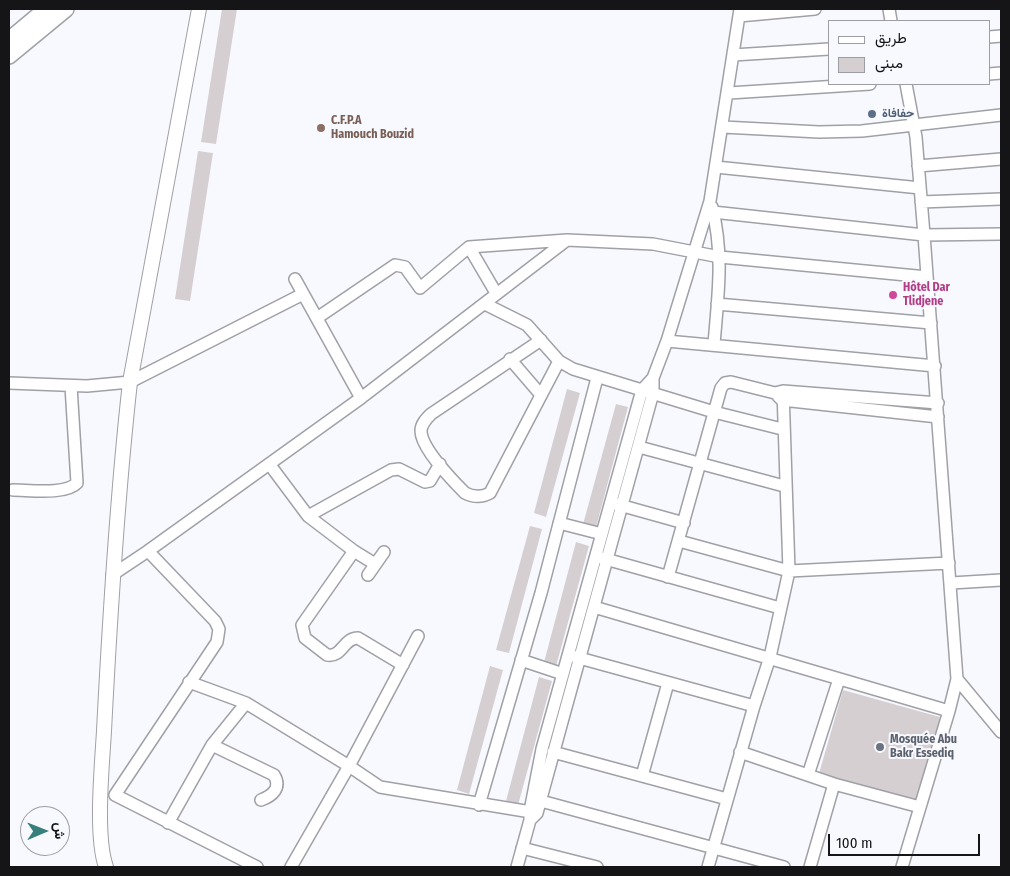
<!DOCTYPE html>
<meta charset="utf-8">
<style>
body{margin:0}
#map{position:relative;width:1010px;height:876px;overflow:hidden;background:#f8f9fe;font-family:"Fira Sans Condensed",Vazirmatn,sans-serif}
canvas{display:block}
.frame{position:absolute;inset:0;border:10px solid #151517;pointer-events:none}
.legend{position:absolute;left:828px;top:20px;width:162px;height:65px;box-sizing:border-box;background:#f8f9fe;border:1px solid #9d9ea2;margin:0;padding:6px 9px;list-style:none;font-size:15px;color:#151517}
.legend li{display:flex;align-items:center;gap:10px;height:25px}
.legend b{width:25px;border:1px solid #9d9ea2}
.north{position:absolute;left:20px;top:806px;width:50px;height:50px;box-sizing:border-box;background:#f8f9fe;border:1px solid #9d9ea2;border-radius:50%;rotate:89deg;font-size:14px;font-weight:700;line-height:20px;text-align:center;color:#151517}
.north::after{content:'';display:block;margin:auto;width:18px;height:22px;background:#377f7d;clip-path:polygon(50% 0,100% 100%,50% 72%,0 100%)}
.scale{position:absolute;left:828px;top:834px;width:152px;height:22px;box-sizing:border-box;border:2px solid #151517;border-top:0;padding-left:6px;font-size:15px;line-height:18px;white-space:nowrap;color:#151517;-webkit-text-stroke:4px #f8f9fe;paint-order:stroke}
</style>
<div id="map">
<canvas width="1010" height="876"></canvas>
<div class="frame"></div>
<ul class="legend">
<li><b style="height:6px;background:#fff"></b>طريق</li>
<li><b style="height:14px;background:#d6cfd2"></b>مبنى</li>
</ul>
<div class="north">ش</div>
<div class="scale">100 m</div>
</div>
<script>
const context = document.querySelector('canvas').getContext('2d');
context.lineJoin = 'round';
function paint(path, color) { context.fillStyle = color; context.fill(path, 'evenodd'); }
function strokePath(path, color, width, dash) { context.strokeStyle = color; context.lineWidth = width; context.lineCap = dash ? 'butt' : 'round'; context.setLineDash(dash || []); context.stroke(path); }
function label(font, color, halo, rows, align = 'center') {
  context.font = font + ' "Fira Sans Condensed",Vazirmatn,sans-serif'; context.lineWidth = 4; context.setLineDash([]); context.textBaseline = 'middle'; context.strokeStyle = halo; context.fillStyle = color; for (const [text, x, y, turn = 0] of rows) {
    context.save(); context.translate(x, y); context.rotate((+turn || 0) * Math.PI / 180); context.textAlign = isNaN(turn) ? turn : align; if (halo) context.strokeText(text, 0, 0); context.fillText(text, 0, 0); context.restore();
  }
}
paint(new Path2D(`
 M222,9h15l-21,135 -15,-2z
 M198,151l15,2 -23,148 -15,-2z
 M567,389l13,4 -34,124 -12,-4z
 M616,404l12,3 -33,124 -13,-3z
 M530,526l12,3 -33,124 -13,-3z
 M576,542l13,4 -34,124 -12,-4z
 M490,666l13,4 -34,124 -12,-4z
 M539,677l13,4 -34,124 -12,-4z
 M843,690l97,27 -22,87 -100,-27z`), '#d6cfd2');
const minor = new Path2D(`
 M889,9l2,12
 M739,16l76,-7
 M989,37l12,-1
 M733,55l96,-6
 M989,74l12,-1
 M729,93l141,-9
 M723,127l96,5 43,-1 139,-16
 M918,166l83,-7
 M716,167l204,21
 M921,202l80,-3
 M712,207c12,48 6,88 2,137
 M713,212l211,23 77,-1
 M469,247l27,46
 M295,279l66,119
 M485,304l42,21 32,36 14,8 141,43 68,17
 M717,304l214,19
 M317,318l78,-53 10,2 15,21 49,-41 98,-7
 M541,340l-110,74c-5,5 -10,10 -10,17 0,17 32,50 44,62 8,4 16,5 25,0l69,-132
 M667,341l268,25
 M510,359l31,36
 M9,383l78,3 43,-4 173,-88
 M778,396l4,4 156,17
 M639,447l145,39
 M270,465l38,51 46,35 -52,74 3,13 22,17c15,3 16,-17 31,-17l45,27
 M13,490c16,0 53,5 64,-7l-6,-97
 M616,504l68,19
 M308,516l83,-46 8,-1 26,13 5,-1 10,-17
 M559,523l43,11
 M679,541l110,30 160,-8
 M354,551l21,13
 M602,558l178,50
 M112,575l36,-24
 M368,575l16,-23
 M668,577l53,-189 4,-5 6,-1 44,11 8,-2 155,12
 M951,583l50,-3
 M594,607l355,104
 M572,656l182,50
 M521,660l42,14
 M957,679l44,53
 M189,682l57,21 103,63 31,21 157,26
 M212,745l62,30c8,13 -2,21 -13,25
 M553,752l174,47
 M740,752l94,32 86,23
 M808,775l31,-96
 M642,776l26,-93
 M541,801l243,66
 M479,805l62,-212 56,-215
 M530,820l7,-7c38,-140 78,-279 116,-420v-15
 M168,823l44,-78 34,-42
 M522,848l75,19
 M257,867l-142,-72 102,-153 2,-13 -4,-8 -67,-70 213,-153 206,-158 86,4 67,13 207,20
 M291,867l58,-101 69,-130
 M517,867l13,-47v-9l12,-62 100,-359 11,-12 14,-37 43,-140 30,-192
 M708,867l46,-161 16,-49 19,-86 -6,-180
 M810,867l24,-83
 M902,867l47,-156 8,-32 -33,-444 -8,-98 -10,-53`);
const tertiary = new Path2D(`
 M106,867c-11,-31 -4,-101 -2,-136 6,-117 13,-233 26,-349l69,-373`);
const secondary = new Path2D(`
 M9,40l37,-31
 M9,56l57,-47`);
strokePath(minor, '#9fa1a6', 14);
strokePath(tertiary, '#9fa1a6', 16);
strokePath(secondary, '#9fa1a6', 18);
strokePath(minor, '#fff', 11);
strokePath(tertiary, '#fff', 14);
strokePath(secondary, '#fff', 15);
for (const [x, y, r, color] of [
 [872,114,5,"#5c6f8a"],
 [321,128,5,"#8d6e63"],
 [893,295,5,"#d1479c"],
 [880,747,5,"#6b7280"]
]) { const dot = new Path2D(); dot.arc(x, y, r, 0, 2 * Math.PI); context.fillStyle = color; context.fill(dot); strokePath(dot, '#f8f9fe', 2); }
label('bold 12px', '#4e5e75', '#f8f9fe', [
 ["حفافاة",882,114]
], 'left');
label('bold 12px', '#785e54', '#f8f9fe', [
 ["C.F.P.A",331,121],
 ["Hamouch Bouzid",331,135]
], 'left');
label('bold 12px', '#b23c85', '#f8f9fe', [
 ["Hôtel Dar",903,288],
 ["Tlidjene",903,302]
], 'left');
label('bold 12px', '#5b616d', '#f8f9fe', [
 ["Mosquée Abu",890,740],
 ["Bakr Essediq",890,754]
], 'left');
</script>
